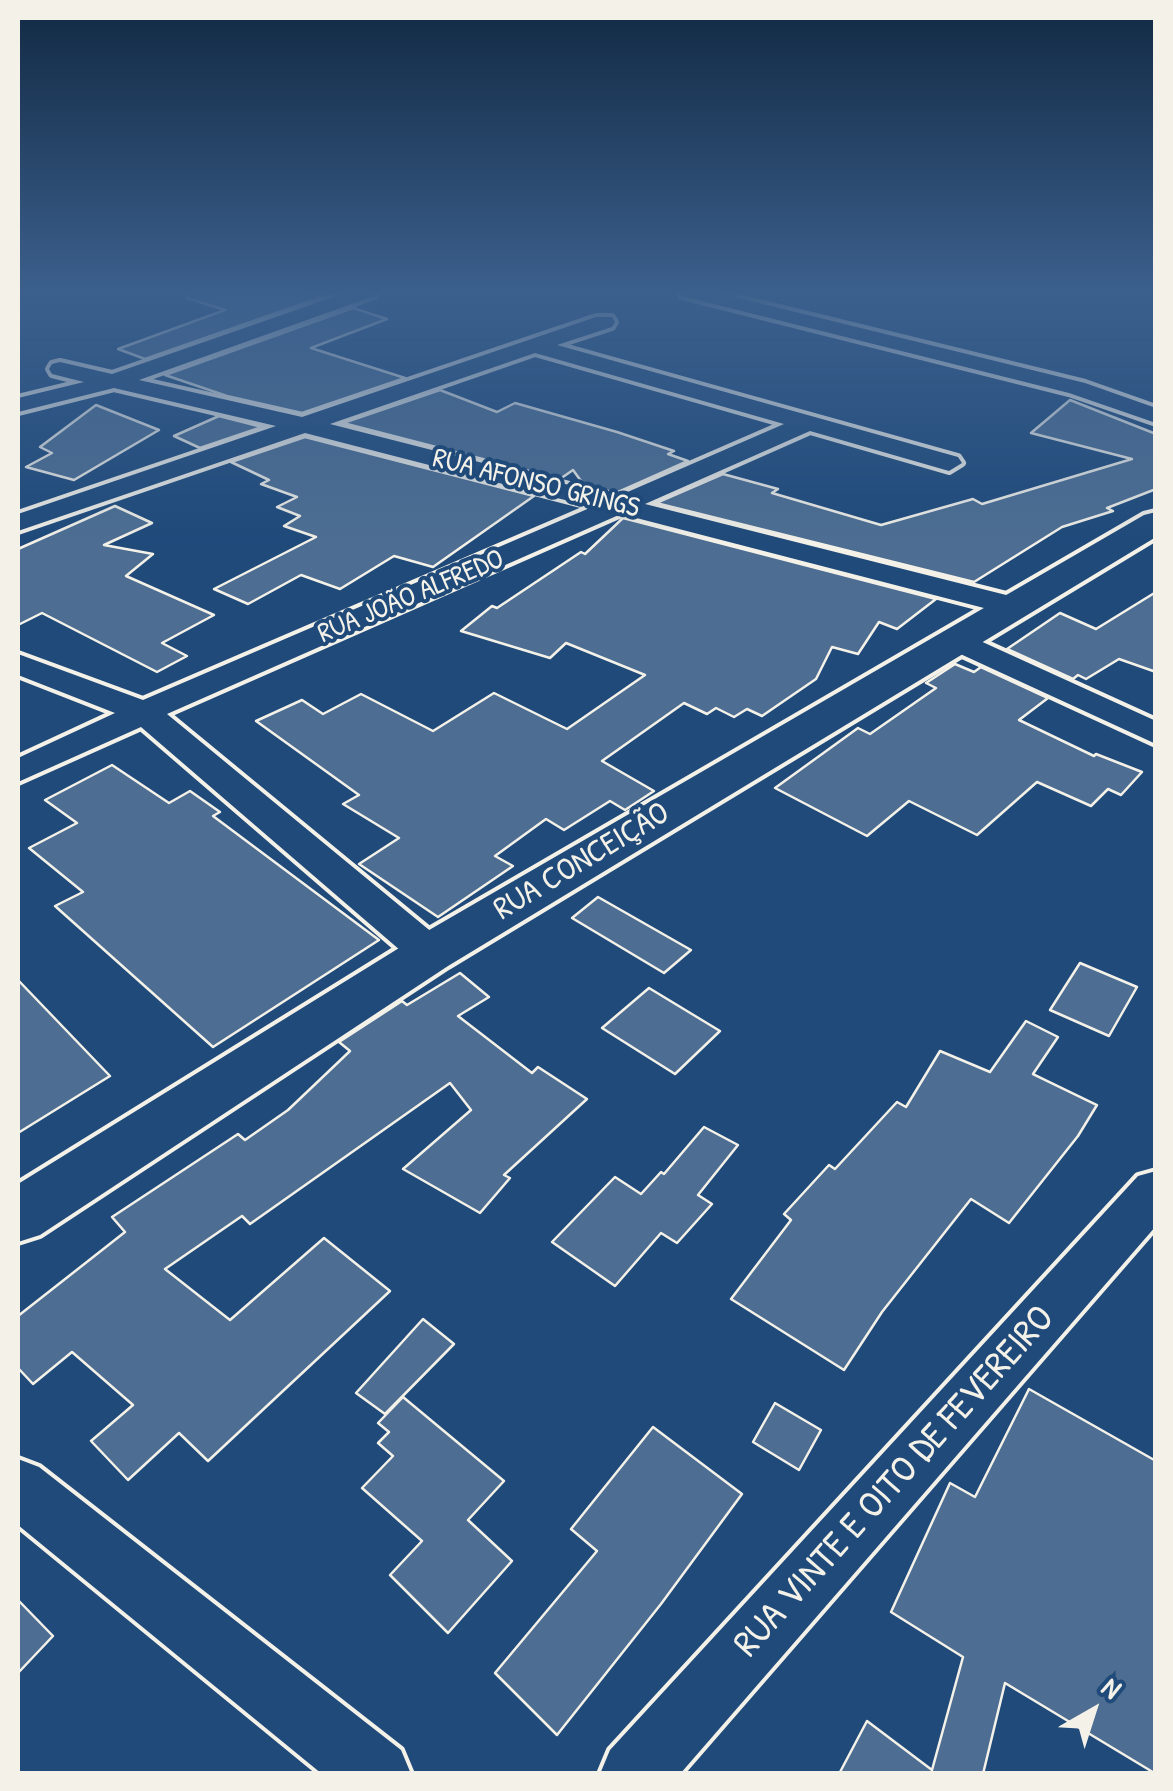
<!DOCTYPE html>
<meta charset="utf-8">
<style>
body{margin:0}
#map{position:relative;width:1173px;height:1791px;overflow:hidden;background:#1f4a7a;font-family:"Patrick Hand",sans-serif}
canvas{display:block}
.frame{position:absolute;inset:0;border:20px solid #f4f1e8;pointer-events:none}
.north{position:absolute;left:1043px;top:1661px;width:100px;height:100px;-webkit-text-stroke:8px #1f4a7a;paint-order:stroke;rotate:39deg;font-size:28px;font-weight:700;line-height:40px;text-align:center;color:#f4f1e8}
.north::after{content:'';display:block;margin:auto;width:35px;height:45px;background:#f4f1e8;clip-path:polygon(50% 0,100% 100%,50% 72%,0 100%)}
</style>
<div id="map">
<canvas width="1173" height="1791"></canvas>
<div class="frame"></div>
<div class="north">N</div>
</div>
<script>
const context = document.querySelector('canvas').getContext('2d');
context.lineJoin = 'round';
function paint(path, color) { context.fillStyle = color; context.fill(path, 'evenodd'); }
function strokePath(path, color, width, dash) { context.strokeStyle = color; context.lineWidth = width; context.lineCap = dash ? 'butt' : 'round'; context.setLineDash(dash || []); context.stroke(path); }
function label(font, color, halo, rows, align = 'center') {
  context.font = font + ' "Patrick Hand",sans-serif'; context.lineWidth = 8; context.setLineDash([]); context.textBaseline = 'middle'; context.strokeStyle = halo; context.fillStyle = color; for (const [text, x, y, turn = 0] of rows) {
    context.save(); context.translate(x, y); context.rotate((+turn || 0) * Math.PI / 180); context.textAlign = isNaN(turn) ? turn : align; if (halo) context.strokeText(text, 0, 0); context.fillText(text, 0, 0); context.restore();
  }
}
const building = new Path2D(`
 M188,292h119l15,5 -177,62 -27,-10 107,-39 -38,-12z
 M353,308l34,11 -76,29 94,30 -103,35 -75,-17 -62,-21z
 M440,390l57,22 18,-9 102,29 57,19 -6,3 20,7 -72,32 -32,-8 -11,-15 -13,9 -217,-56z
 M1070,400l86,34v55l-49,19 6,3 -51,16 -88,55 -318,-79 67,-29 55,15 -6,4 109,32 92,-26 9,5 150,-45 -101,-26z
 M96,405l63,25 -85,50 -48,-13 26,-14 -12,-6z
 M219,416l43,11 -62,21 -26,-12z
 M305,437l229,59 -101,71 -39,-11 -54,33 -39,-14 -53,29 -34,-15 102,-52 -32,-11 16,-10 -23,-9 20,-10 -36,-13 8,-4 -38,-18z
 M115,506l37,17 -48,22 49,9 -27,22 88,39 -52,28 25,13 -30,16 -115,-59 -24,12v-76z
 M623,518l313,81 -39,30 -18,-7 -21,32 -26,-7 -16,32 -54,37 -15,-7 -13,8 -18,-9 -9,6 -23,-11 -82,58 52,30 -29,19 -15,-9 -46,29 -18,-11 -51,37 18,10 -75,51 -79,-53 40,-26 -56,-34 16,-9 -103,-74 46,-21 21,14 38,-20 72,37 61,-38 73,36 78,-54 -79,-32 -16,15 -89,-27 31,-25 5,2 84,-56 4,2z
 M1156,592v80l-37,-13 -33,20 -8,-4 -5,4 -66,-30 53,-36 36,16z
 M955,664l19,8 7,-5 67,31 -29,22 75,36 2,-2 46,18 -21,23 -13,-6 -17,17 -54,-24 -60,53 -68,-34 -42,35 -92,-48 83,-60 12,6 66,-46 -10,-5z
 M112,765l57,38 21,-12 30,21 -7,4 166,124 -166,107 -158,-141 28,-14 -54,-44 48,-25 -32,-23z
 M598,897l93,53 -27,23 -92,-55z
 M1080,963l57,24 -28,49 -59,-26z
 M460,973l29,24 -31,19 74,57 6,-6 49,32 -83,76 6,3 -30,35 -77,-44 68,-59 -21,-27 -200,141 -8,-8 -77,53 65,51 94,-82 66,53 -182,170 -29,-28 -51,47 -37,-39 42,-36 -61,-53 -39,32 -15,-16v-52l107,-84 -13,-15 126,-83 7,6 43,-30 62,-59 -11,-9 63,-41 5,4z
 M18,980l92,96 -92,57z
 M649,988l71,43 -45,43 -73,-46z
 M1026,1021l32,16 -25,37 64,31 -19,31 -69,87 -38,-24 -89,113 -38,58 -113,-71 60,-79 -7,-6 45,-49 6,4 62,-67 9,5 34,-56 50,21z
 M704,1127l34,18 -40,50 14,9 -35,39 -16,-10 -46,53 -63,-44 63,-65 26,17 20,-22 3,2z
 M423,1319l31,25 -69,70 -29,-21z
 M1029,1389l127,72v313l-151,-91 -22,91h-144l28,-53 65,49 31,-113 -72,-45 59,-129 25,14z
 M403,1397l101,84 -36,39 44,41 -64,72 -58,-58 32,-34 -60,-53 31,-32 -15,-13 11,-11 -11,-9z
 M775,1403l46,27 -22,40 -46,-28z
 M653,1427l89,67 -81,110 -104,131 -62,-62 102,-122 -26,-22z
 M18,1600l35,36 -35,37z`);
paint(building, '#4d6e92');
strokePath(building, '#f4f1e8', 2.5);
const minor = new Path2D(`
 M348,292h29l-3,4 -235,84 163,37 294,-100h16l3,5 -3,5 -55,18 401,112 4,6 -13,8 -139,-40 -165,73 377,95 4,7 -4,7 -11,2 -390,-101 -454,200 278,229 6,10 -6,10 -15,5 -15,-5 -274,-236 -123,55v-24l97,-45 -97,-38v-21l125,46 449,-193 -287,-74 -287,98v-17l258,-88 -162,-38 -96,24v-14l66,-16 -32,-8 -3,-5 3,-5 8,-2 52,12zM535,353l249,71 -168,73 -286,-73z
 M679,292h35l371,91 71,25v15l-87,-30 -387,-97z
 M954,629l202,92v23l-213,-98 -5,-7 5,-7z
 M1156,1171v55l-476,548h-80l10,-24 528,-574z
 M18,1459l21,8 362,283 10,24h-89l-304,-249z`);
const major = new Path2D(`
 M1156,512v25l-708,429 -408,269 -22,7v-58l394,-244 732,-425z`);
strokePath(minor, '#f4f1e8', 8);
strokePath(major, '#f4f1e8', 8);
paint(minor, '#1f4a7a');
paint(major, '#1f4a7a');
const sky = context.createLinearGradient(0, 0, 0, 543);
sky.addColorStop(0, '#112943');
sky.addColorStop(0.54, '#3c608d');
sky.addColorStop(1, '#3c608d00');
context.fillStyle = sky;
context.fillRect(0, 0, 1173, 543);
label('28px', '#f4f1e8', '#1f4a7a', [
 ["RUA AFONSO GRINGS",536,484,14],
 ["RUA JOÃO ALFREDO",411,597,-23]
]);
label('32px', '#f4f1e8', '#1f4a7a', [
 ["RUA CONCEIÇÃO",582,862,-31]
]);
label('38px', '#f4f1e8', '#1f4a7a', [
 ["RUA VINTE E OITO DE FEVEREIRO",895,1482,-48]
]);
</script>
